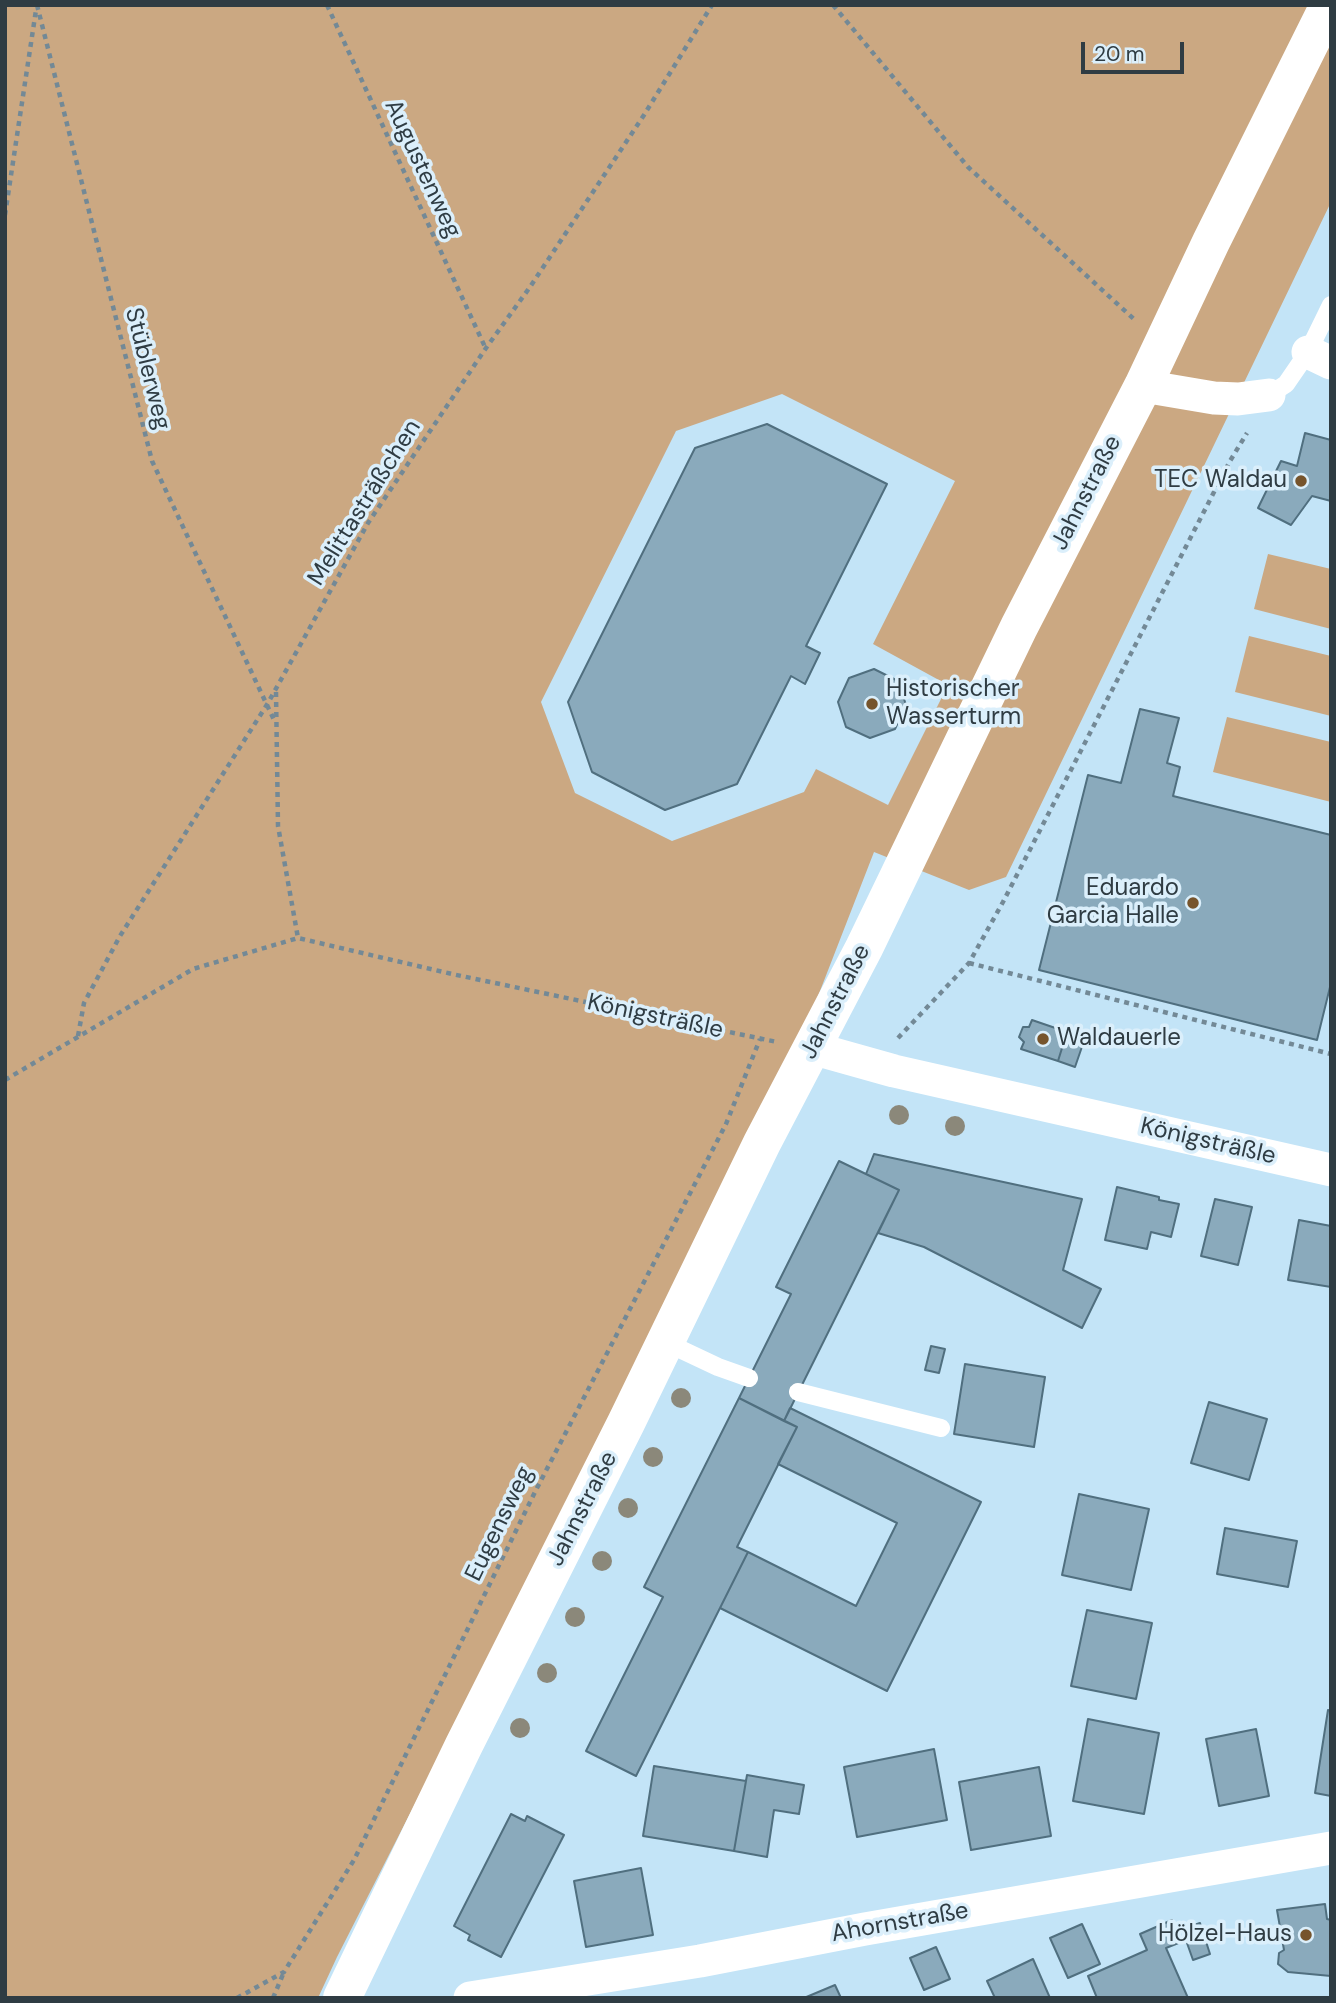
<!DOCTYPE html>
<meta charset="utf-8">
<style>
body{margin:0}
#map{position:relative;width:1336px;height:2003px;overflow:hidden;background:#c3e4f7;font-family:"DM Sans",sans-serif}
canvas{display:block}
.frame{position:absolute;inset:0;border:7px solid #2f3c43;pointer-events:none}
.scale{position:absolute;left:1081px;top:42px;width:103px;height:32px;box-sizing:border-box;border:4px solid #2f3c43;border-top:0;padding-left:9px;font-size:21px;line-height:24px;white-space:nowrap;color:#2f3c43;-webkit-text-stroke:5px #dbeffb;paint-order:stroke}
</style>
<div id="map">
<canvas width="1336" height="2003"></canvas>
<div class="frame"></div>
<div class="scale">20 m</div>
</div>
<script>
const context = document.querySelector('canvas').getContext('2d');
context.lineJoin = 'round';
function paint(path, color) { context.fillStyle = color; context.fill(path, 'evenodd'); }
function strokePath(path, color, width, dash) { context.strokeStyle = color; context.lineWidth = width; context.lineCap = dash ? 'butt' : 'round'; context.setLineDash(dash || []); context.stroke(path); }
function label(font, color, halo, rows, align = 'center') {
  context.font = font + ' "DM Sans",sans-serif'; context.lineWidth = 7; context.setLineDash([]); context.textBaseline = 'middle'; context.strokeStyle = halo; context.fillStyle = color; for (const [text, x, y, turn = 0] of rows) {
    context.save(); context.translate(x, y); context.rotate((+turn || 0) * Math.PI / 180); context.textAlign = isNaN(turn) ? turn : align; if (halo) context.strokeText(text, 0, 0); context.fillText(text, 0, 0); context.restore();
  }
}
paint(new Path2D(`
 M5,5h1326v197l-325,675 -37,13 -95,-38 -82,211 -455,894 -19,41h-313zM782,394l173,87 -82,163 75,41 -60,120 -72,-36 -12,23 -132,49 -97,-48 -34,-91 135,-271z
 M1268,554l63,15v60l-77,-20z
 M1249,636l82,20v60l-96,-24z
 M1227,717l104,25v60l-118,-30z`), '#cba882');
const building = new Path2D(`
 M767,424l120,60 -81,162 14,7 -15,31 -14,-8 -54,108 -72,26 -73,-38 -24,-70 127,-254z
 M1305,433l26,7v61l-19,-5 -21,29 -33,-17 23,-47 16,5z
 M874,669l24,12 8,24 -11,24 -25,9 -24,-11 -8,-25 11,-24z
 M1140,709l39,9 -12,45 13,4 -7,29 158,39v148l-14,57 -278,-70 49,-195 33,8z
 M1032,1020l35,12 -9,29 -37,-12 3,-7 -5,-5 4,-10h6z
 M1067,1032l18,6 -10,29 -17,-6z
 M874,1154l208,45 -19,71 38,19 -19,39 -158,-81 -46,-14 21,-43 -33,-16z
 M839,1161l60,29 -115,231 -45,-23 52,-104 -15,-7z
 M1117,1187l42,10v3l20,4 -8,33 -20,-5 -4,17 -42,-9z
 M1215,1199l37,8 -14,58 -37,-9z
 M1299,1220l32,6v61l-43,-7z
 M931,1346l14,3 -6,24 -14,-3z
 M965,1364l80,13 -11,70 -80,-13z
 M739,1398l58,29 -60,120 11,5 -112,224 -50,-25 77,-154 -19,-10z
 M1209,1402l58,17 -18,61 -58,-17z
 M790,1408l191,94 -94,189 -167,-83 28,-56 108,54 41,-83 -119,-59 19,-37 -13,-6z
 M1079,1494l70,15 -18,81 -69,-15z
 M1225,1528l72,13 -9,46 -71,-13z
 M1087,1610l65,13 -16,76 -65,-13z
 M1328,1710l3,1v85l-16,-3z
 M1088,1719l71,14 -15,81 -71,-13z
 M1256,1729l13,67 -50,10 -13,-67z
 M934,1749l13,71 -90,17 -13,-70z
 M654,1766l92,15 -12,70 -91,-15z
 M1039,1767l12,69 -80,14 -12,-68z
 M747,1775l57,10 -5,29 -25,-4 -7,47 -33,-6z
 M511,1814l14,7 2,-5 37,19 -63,122 -33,-17 2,-5 -16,-9z
 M641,1868l12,67 -67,12 -12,-66z
 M1325,1904l2,15 4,1v56l-43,-4 -10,-8 1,-11 5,-3 -7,-40z
 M1172,1920l9,22 -15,6 22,50h-91l-9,-22 59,-26 -7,-16z
 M1200,1923l10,31 -17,6 -11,-31z
 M1082,1924l18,40 -32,14 -18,-40z
 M936,1947l14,32 -26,11 -14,-32z
 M1033,1959l17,39h-55l-8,-17z
 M835,1985l6,13h-37z`);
paint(building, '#8aaabc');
strokePath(building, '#506f7f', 2);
strokePath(new Path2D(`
 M37,5l115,456 123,261
 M327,5l158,342
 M833,5l135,162 168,154
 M5,215l31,-205
 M276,692l2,134 20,112
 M969,963l362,91
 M78,1036l6,-33 36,-67 148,-233 100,-180 118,-175 44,-61 114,-172 68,-110
 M898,1038l71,-75 34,-61 227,-441 17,-28
 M5,1080l188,-111 105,-31 154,36 325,68
 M237,1998l47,-26 70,-112 182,-370 190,-366 34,-85
 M273,1998l11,-26`), '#738996', 4.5, [5, 5]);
strokePath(new Path2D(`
 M1269,395l17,-11 22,-32 23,-47
 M665,1342l53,25 31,11
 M798,1392l143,36`), '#fff', 18);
strokePath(new Path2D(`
 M1308,352l23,11
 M1143,386l71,12 24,1 31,-4
 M812,1048l82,23 437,99
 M470,1998l230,-37 165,-32 466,-81`), '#fff', 33);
strokePath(new Path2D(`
 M342,1998l122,-253 162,-322 136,-280 102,-195 155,-321 124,-241 68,-144 118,-237`), '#fff', 38);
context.fillStyle = '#8b887a';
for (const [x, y] of [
 [899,1115],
 [955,1126],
 [681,1398],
 [653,1457],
 [628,1508],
 [602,1561],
 [575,1617],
 [547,1673],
 [520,1728]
]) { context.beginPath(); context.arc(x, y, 10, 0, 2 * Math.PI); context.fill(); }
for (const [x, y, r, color] of [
 [1301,481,7,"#76542c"],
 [872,704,7,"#76542c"],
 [1193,903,7,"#76542c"],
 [1043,1039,7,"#76542c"],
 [1306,1935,7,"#76542c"]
]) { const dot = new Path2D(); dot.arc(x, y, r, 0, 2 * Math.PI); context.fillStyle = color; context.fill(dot); strokePath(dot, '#dbeffb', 2.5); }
label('24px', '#2f3c43', '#dbeffb', [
 ["Augustenweg",422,169,65],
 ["Stüblerweg",147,369,76],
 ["Jahnstraße",1087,493,-63],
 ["Melittasträßchen",365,503,-58],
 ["Jahnstraße",836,1002,-63],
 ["Königsträßle",655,1017,12],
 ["Königsträßle",1208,1142,13],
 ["Jahnstraße",583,1509,-63],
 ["Eugensweg",500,1524,-64],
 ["Ahornstraße",900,1923,-10]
]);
label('24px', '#2f3c43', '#dbeffb', [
 ["TEC Waldau",1287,481],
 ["Historischer",886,690,"left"],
 ["Wasserturm",886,718,"left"],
 ["Eduardo",1179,889],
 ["Garcia Halle",1179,917],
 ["Waldauerle",1057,1039,"left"],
 ["Hölzel-Haus",1292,1935]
], 'right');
</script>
